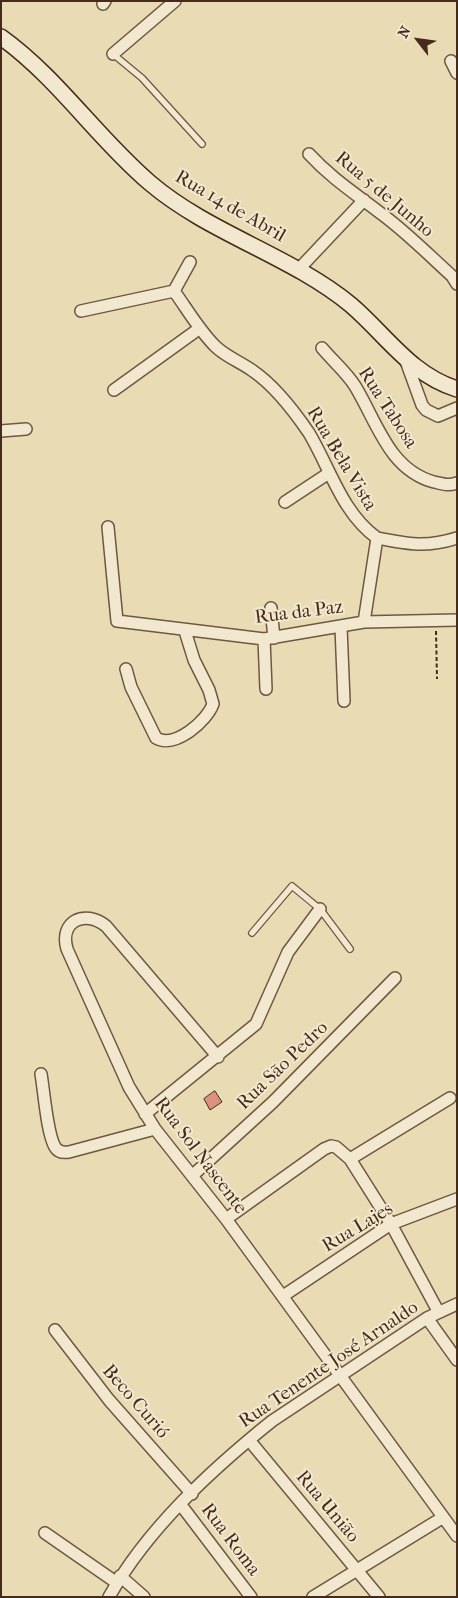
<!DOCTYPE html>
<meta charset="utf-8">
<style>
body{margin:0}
#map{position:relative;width:458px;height:1598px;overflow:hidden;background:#e9dcb5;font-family:"IM FELL French Canon",serif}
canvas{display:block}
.frame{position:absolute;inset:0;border:2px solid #462b1b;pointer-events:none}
.north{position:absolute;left:393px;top:15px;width:50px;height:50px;-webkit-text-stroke:4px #f1e8cf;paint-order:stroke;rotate:300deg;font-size:14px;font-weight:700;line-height:20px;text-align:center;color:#462b1b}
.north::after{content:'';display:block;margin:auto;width:18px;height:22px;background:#462b1b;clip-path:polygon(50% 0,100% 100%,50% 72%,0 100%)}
</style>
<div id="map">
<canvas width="458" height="1598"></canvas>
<div class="frame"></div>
<div class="north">N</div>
</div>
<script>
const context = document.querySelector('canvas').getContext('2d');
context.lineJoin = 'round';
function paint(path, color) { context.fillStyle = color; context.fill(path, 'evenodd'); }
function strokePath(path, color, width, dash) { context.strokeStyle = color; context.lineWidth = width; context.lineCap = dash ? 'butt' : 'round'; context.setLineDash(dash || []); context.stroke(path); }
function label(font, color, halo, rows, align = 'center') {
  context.font = font + ' "IM FELL French Canon",serif'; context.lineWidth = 4; context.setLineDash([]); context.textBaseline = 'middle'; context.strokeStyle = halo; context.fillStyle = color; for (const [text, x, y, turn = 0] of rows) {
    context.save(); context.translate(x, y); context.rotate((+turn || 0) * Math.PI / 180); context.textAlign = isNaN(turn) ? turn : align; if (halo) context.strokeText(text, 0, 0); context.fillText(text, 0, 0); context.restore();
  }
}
const building = new Path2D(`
 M215,1091l7,11 -12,8 -6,-11z`);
paint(building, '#dc917c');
strokePath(building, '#462b1b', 1);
const lane = new Path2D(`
 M113,54l29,24 60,66
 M252,933l40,-47 28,23 30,40`);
const street = new Path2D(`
 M103,4l2,-3
 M113,54l62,-53
 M451,61l6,12
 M309,154c23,25 47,40 74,61 24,18 46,40 69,61l5,8
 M190,262l-16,29c13,18 25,39 41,55 11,11 26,16 38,25 22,15 41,40 56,62 21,35 33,80 68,105l-13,84
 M299,269l65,-69
 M81,311l93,-20
 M322,348c11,13 25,25 33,38 22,36 34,84 79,96 9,2 14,4 23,1
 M406,361l16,44 4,5 12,6 19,-8
 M114,390l86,-62
 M1,431l25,-2
 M285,502l44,-29
 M108,527l9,94 147,18 100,-17 93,-2
 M377,538c30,6 49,10 80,0
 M271,608l3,30
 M341,627l3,74
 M264,639l2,50
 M126,669l5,18 25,51c19,11 51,-17 57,-34l-4,-14 -15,-30 -9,-29
 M218,1057l-112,-131c-21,-17 -47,-5 -39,23l62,138 26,42 71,90 231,317
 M41,1074c3,17 6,60 14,73 3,5 8,6 14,5l86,-23
 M145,1114l111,-90 32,-72 32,-43
 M350,1159l100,-61
 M193,1175l80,-73 122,-124
 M226,1219l98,-70 7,-3 5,1 14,12 41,65 47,87
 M283,1296l108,-72 66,-25
 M427,1318l30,42
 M55,1330l54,70 83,94
 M249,1440l130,157
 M181,1505l70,92
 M45,1533l72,50
 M120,1576l24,21
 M109,1597c38,-68 102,-127 163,-176l155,-103 30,-14
 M313,1597l129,-79`);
const secondary = new Path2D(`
 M1,37c57,41 96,101 149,146 60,51 140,72 201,122 35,30 60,70 106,84`);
strokePath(lane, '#6f5742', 8);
strokePath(street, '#6f5742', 14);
strokePath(secondary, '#462b1b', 18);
strokePath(new Path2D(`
 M436,631l1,48`), '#462b1b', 2, [4, 2.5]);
strokePath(lane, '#f1e8cf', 5.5);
strokePath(street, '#f1e8cf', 11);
strokePath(secondary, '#f1e8cf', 15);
label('19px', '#462b1b', '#f1e8cf', [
 ["Rua 5 de Junho",384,195,40],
 ["Rua 14 de Abril",230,207,30],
 ["Rua Tabosa",387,408,57],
 ["Rua Bela Vista",341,459,59],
 ["Rua da Paz",299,613,-7],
 ["Rua São Pedro",283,1066,-44],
 ["Rua Sol Nascente",200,1156,53],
 ["Rua Lajes",358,1228,-31],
 ["Rua Tenente José Arnaldo",329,1365,-34],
 ["Beco Curió",135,1402,49],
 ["Rua União",327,1507,50],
 ["Rua Roma",230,1540,53]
]);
</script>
